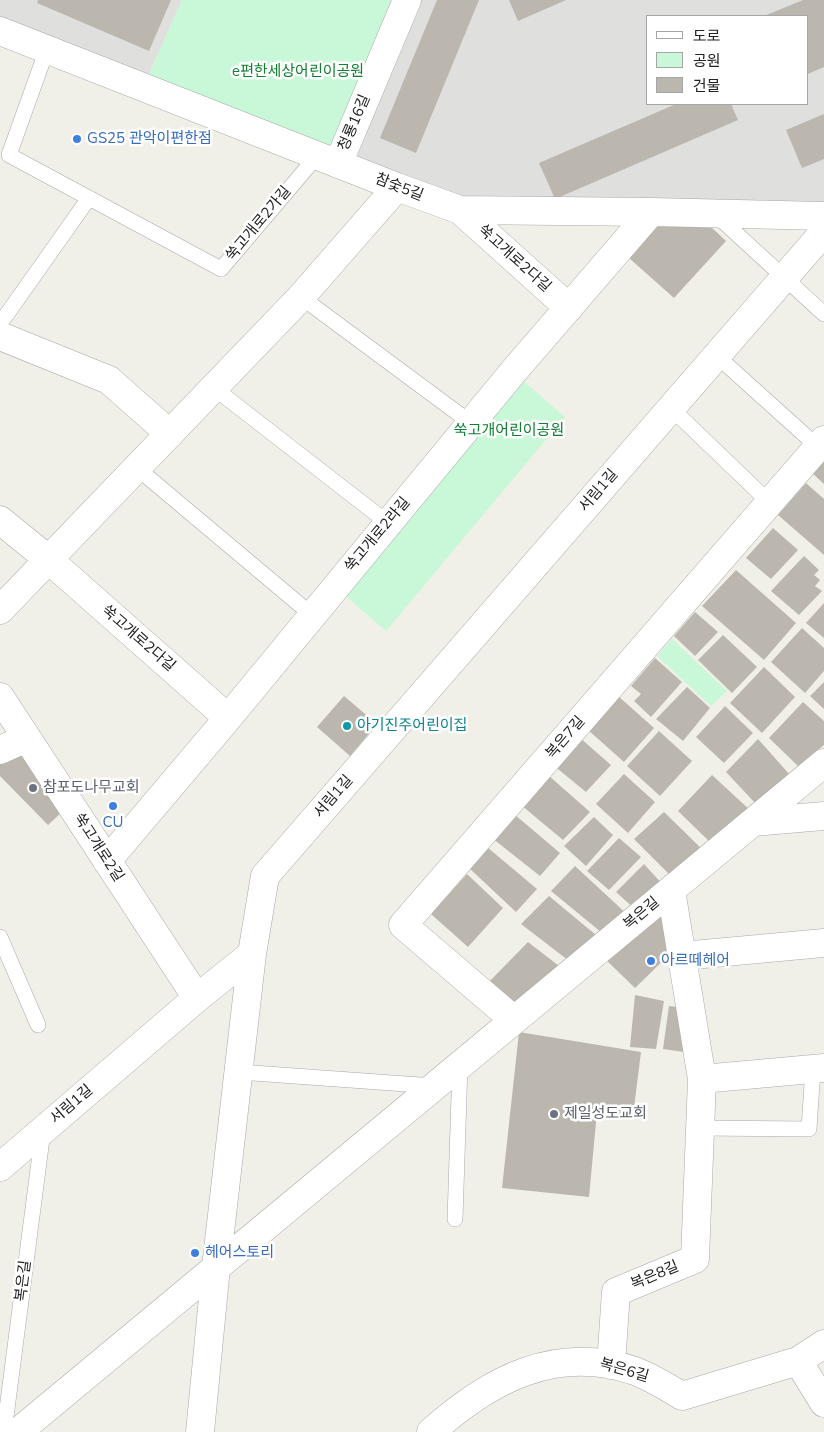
<!DOCTYPE html>
<meta charset="utf-8">
<style>
body{margin:0}
#map{position:relative;width:824px;height:1432px;overflow:hidden;background:#f1f0e8;font-family:"Nunito Sans","Noto Sans KR",sans-serif}
canvas{display:block}
.legend{position:absolute;left:646px;top:15px;width:162px;height:90px;box-sizing:border-box;background:#fff;border:1px solid #a6a6a6;margin:0;padding:6px 9px;list-style:none;font-size:15px;color:#212121}
.legend li{display:flex;align-items:center;gap:10px;height:25px}
.legend b{width:25px;border:1px solid #a6a6a6}
</style>
<div id="map">
<canvas width="824" height="1432"></canvas>
<ul class="legend">
<li><b style="height:6px;background:#fff"></b>도로</li>
<li><b style="height:14px;background:#c8f8d7"></b>공원</li>
<li><b style="height:14px;background:#bbb7ae"></b>건물</li>
</ul>
</div>
<script>
const context = document.querySelector('canvas').getContext('2d');
context.lineJoin = 'round';
function paint(path, color) { context.fillStyle = color; context.fill(path, 'evenodd'); }
function strokePath(path, color, width, dash) { context.strokeStyle = color; context.lineWidth = width; context.lineCap = dash ? 'butt' : 'round'; context.setLineDash(dash || []); context.stroke(path); }
function label(font, color, halo, rows, align = 'center') {
  context.font = font + ' "Nunito Sans","Noto Sans KR",sans-serif'; context.lineWidth = 5; context.setLineDash([]); context.textBaseline = 'middle'; context.strokeStyle = halo; context.fillStyle = color; for (const [text, x, y, turn = 0] of rows) {
    context.save(); context.translate(x, y); context.rotate((+turn || 0) * Math.PI / 180); context.textAlign = isNaN(turn) ? turn : align; if (halo) context.strokeText(text, 0, 0); context.fillText(text, 0, 0); context.restore();
  }
}
paint(new Path2D(`
 M0,0h182l-39,87 -143,-56z
 M408,0h416v216l-364,-6 -115,-48zM648,16h160v88h-160z`), '#dfdfde');
paint(new Path2D(`
 M182,0h225l-69,164 -195,-77z
 M513,372l52,45 -179,214 -51,-44z
 M672,639l55,52 -16,15 -54,-50z`), '#c8f8d7');
paint(new Path2D(`
 M38,0h133l-22,51 -112,-48z
 M437,0h42l-63,153 -36,-15z
 M509,0h57l-48,21z
 M803,0h21v67l-16,7v-58h-44z
 M676,104h55l7,16 -183,79 -16,-36z
 M824,114v45l-22,9 -16,-38z
 M659,225h50l17,16 -52,57 -45,-40z
 M824,457v27l-13,-12z
 M806,483l18,16v56l-46,-40z
 M773,528l25,22 -27,29 -25,-21z
 M804,556l15,14 -5,5 6,5 -5,6 7,5 -23,24 -28,-24z
 M736,570l60,53 -32,37 -62,-54z
 M824,603v35l-18,-15z
 M695,612l23,20 -23,24 -21,-20z
 M802,628l22,20v23l-19,22 -34,-31z
 M723,635l34,32 -25,26 -34,-33z
 M655,658l27,24 -31,35 -17,-16 7,-7 -10,-8z
 M764,667l31,30 -33,36 -32,-30z
 M824,682v27l-14,-13z
 M687,687l23,21 -27,33 -27,-22z
 M617,695l37,33 -30,34 -37,-33z
 M344,696l33,28 -27,32 -33,-29z
 M803,702l21,19v24l-26,21 -29,-28z
 M725,706l28,27 -29,30 -28,-26z
 M659,731l33,30 -32,35 -33,-30z
 M579,737l32,28 -25,27 -33,-27z
 M758,739l32,36 -34,29 -30,-32z
 M25,744l38,67 -15,14 -48,-49v-21z
 M624,774l31,28 -27,31 -32,-29z
 M548,775l42,37 -27,28 -42,-35z
 M712,775l39,36 -38,34 -35,-34z
 M664,812l40,39 -32,26 -38,-38z
 M514,814l46,39 -20,23 -48,-38z
 M594,817l19,18 -27,31 -22,-20z
 M619,838l22,19 -32,33 -22,-19z
 M487,847l50,42 -21,23 -48,-45z
 M644,864l20,22 -27,25 -21,-19z
 M575,866l54,50 -22,21 -56,-46z
 M467,874l36,34 -35,39 -37,-33z
 M549,896l53,44 -29,24 -52,-40z
 M665,905l7,47 -37,36 -32,-31z
 M528,942l35,27 -47,43 -31,-26z
 M635,995l29,6 -8,48 -26,-2z
 M669,1006l15,2 7,45 -28,-4z
 M519,1032l122,20 -8,64 -36,-4 -8,85 -87,-9z`), '#bbb7ae');
const service = new Path2D(`
 M47,49l-38,106 212,114 96,-113
 M715,214l109,100
 M301,297l170,126
 M0,324l89,-126
 M717,356l101,91
 M214,388l174,135
 M671,408l99,95
 M137,468l175,147
 M0,937l38,88
 M239,1072l195,14
 M700,1128l109,1 4,-60
 M455,1219l5,-154
 M4,1432l39,-301`);
const minor = new Path2D(`
 M0,31l397,156 63,23 191,2 173,4
 M338,164l69,-164
 M460,210l109,98
 M0,336l109,44 61,54
 M0,520l48,39 180,159
 M0,610l301,-313 96,-110
 M0,697l197,301
 M0,750l27,-12
 M753,822l71,-6
 M107,861l121,-143 285,-346 138,-160
 M671,890l31,189 122,-11
 M682,956l142,-13
 M514,1020l-111,-95 421,-485
 M0,1167l197,-169 55,-44 13,-78 559,-644
 M798,1361l26,42
 M611,1365l5,-73 79,-33 7,-180
 M18,1432l806,-669
 M200,1432l16,-165 36,-313
 M431,1432c58,-52 124,-88 204,-61 16,6 32,16 47,25l116,-35 26,-17`);
strokePath(service, '#a8a8a8', 16);
strokePath(minor, '#a8a8a8', 29);
strokePath(service, '#fff', 15);
strokePath(minor, '#fff', 28);
for (const [x, y, r, color] of [
 [77,139,5,"#3f7fe0"],
 [347,726,5,"#0f9aa8"],
 [33,788,5,"#6b7280"],
 [113,806,5,"#3f7fe0"],
 [651,961,5,"#3f7fe0"],
 [554,1114,5,"#6b7280"],
 [195,1253,5,"#3f7fe0"]
]) { const dot = new Path2D(); dot.arc(x, y, r, 0, 2 * Math.PI); context.fillStyle = color; context.fill(dot); strokePath(dot, '#fff', 2); }
label('15px', '#107f31', '#fff', [
 ["e편한세상어린이공원",298,72],
 ["쑥고개어린이공원",509,431]
]);
label('15px', '#212121', '#fff', [
 ["청룡16길",355,123,-67],
 ["참숯5길",399,188,21],
 ["쑥고개로2가길",259,224,-50],
 ["쑥고개로2다길",514,259,42],
 ["서림1길",599,491,-49],
 ["쑥고개로2라길",378,535,-50],
 ["쑥고개로2다길",138,639,41],
 ["복은7길",566,738,-49],
 ["서림1길",334,797,-49],
 ["쑥고개로2길",98,848,57],
 ["복은길",642,914,-40],
 ["서림1길",72,1105,-41],
 ["복은8길",655,1276,-23],
 ["복은길",24,1281,-83],
 ["복은6길",624,1371,16]
]);
label('15px', '#366cbe', '#fff', [
 ["GS25 관악이편한점",87,139],
 ["CU",113,823,"center"],
 ["아르떼헤어",661,961],
 ["헤어스토리",205,1253]
], 'left');
label('15px', '#0d838f', '#fff', [
 ["아기진주어린이집",357,726]
], 'left');
label('15px', '#5b616d', '#fff', [
 ["참포도나무교회",43,788],
 ["제일성도교회",564,1114]
], 'left');
</script>
